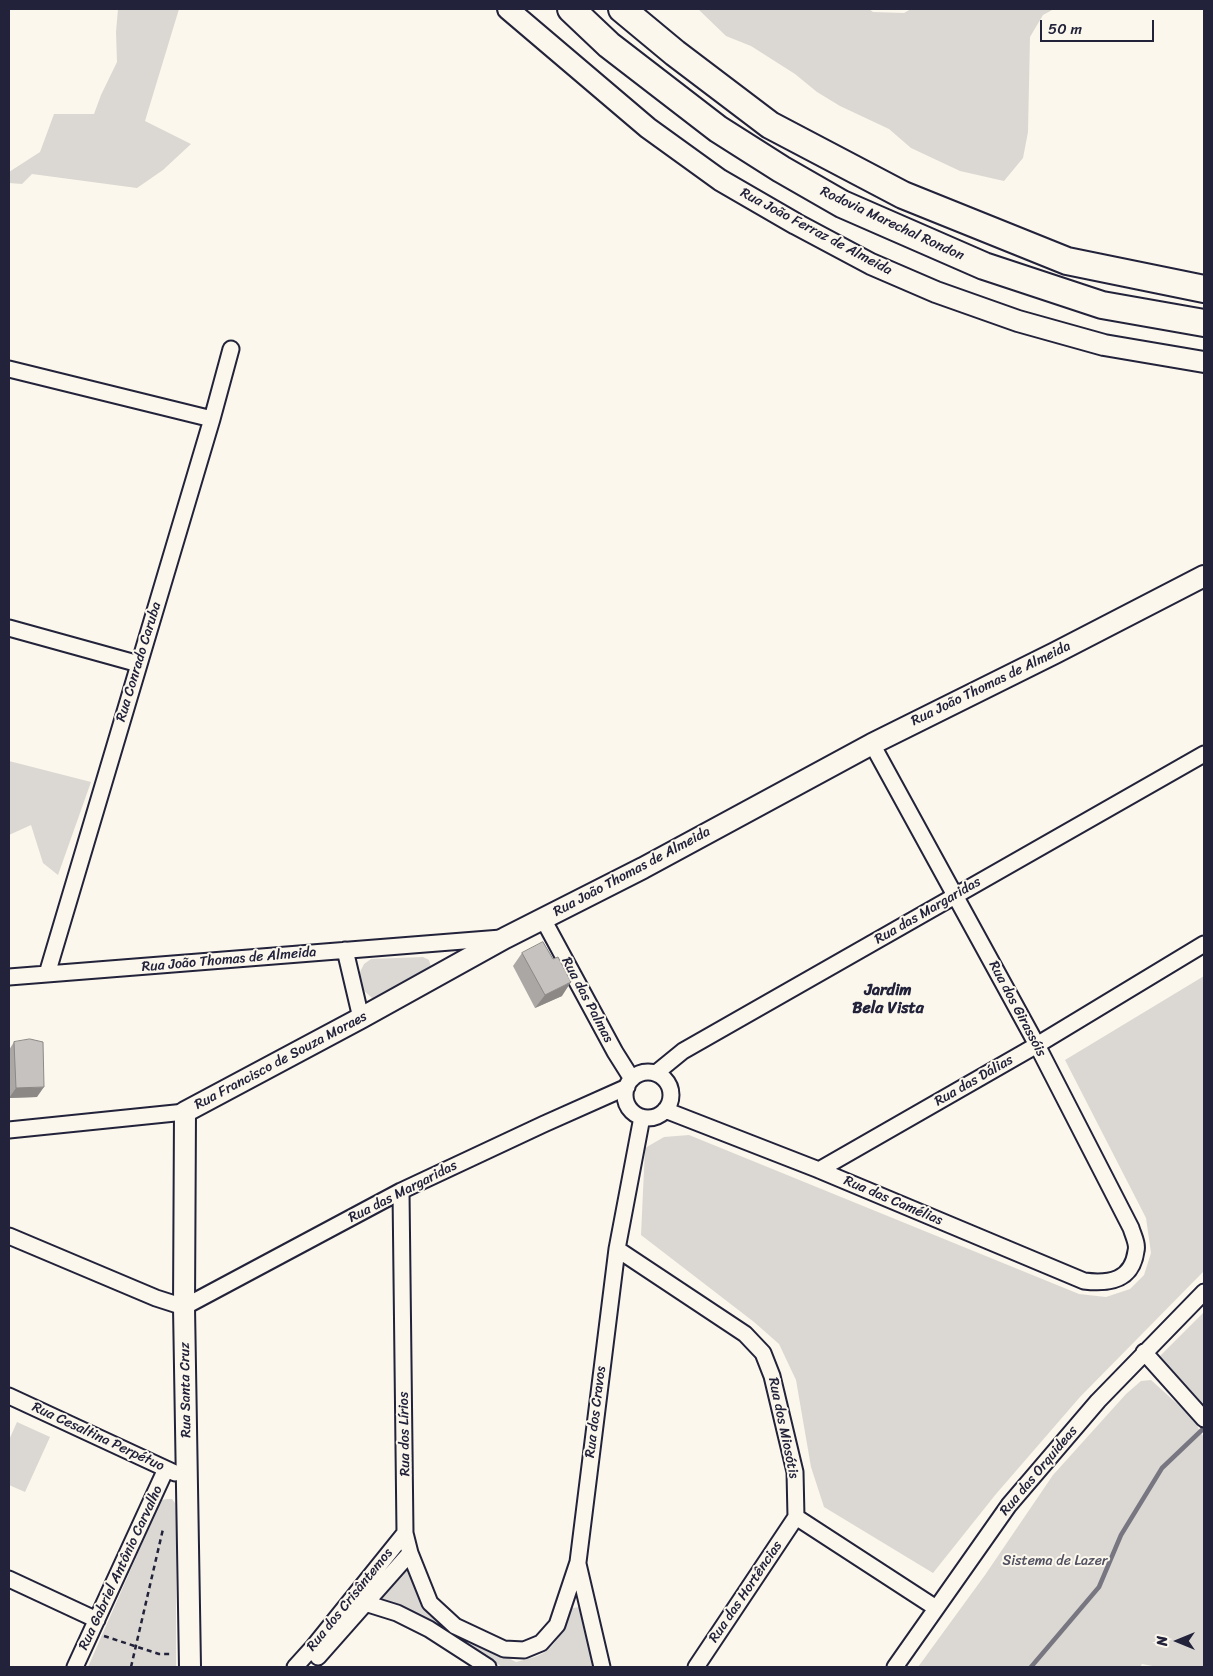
<!DOCTYPE html>
<meta charset="utf-8">
<style>
body{margin:0}
#map{position:relative;width:1213px;height:1676px;overflow:hidden;background:#fbf7ec;font-family:Sriracha,sans-serif}
canvas{display:block}
.frame{position:absolute;inset:0;border:10px solid #22223b;pointer-events:none}
.north{position:absolute;left:1153px;top:1616px;width:50px;height:50px;-webkit-text-stroke:4px #fbf7ec;paint-order:stroke;rotate:270deg;font-size:14px;font-weight:700;line-height:20px;text-align:center;color:#22223b}
.north::after{content:'';display:block;margin:auto;width:18px;height:22px;background:#22223b;clip-path:polygon(50% 0,100% 100%,50% 72%,0 100%)}
.scale{position:absolute;left:1040px;top:20px;width:114px;height:22px;box-sizing:border-box;border:2px solid #22223b;border-top:0;padding-left:6px;font-size:15px;line-height:18px;white-space:nowrap;color:#22223b;-webkit-text-stroke:4px #fbf7ec;paint-order:stroke}
</style>
<div id="map">
<canvas width="1213" height="1676"></canvas>
<div class="frame"></div>
<div class="north">N</div>
<div class="scale">50 m</div>
</div>
<script>
const context = document.querySelector('canvas').getContext('2d');
context.lineJoin = 'round';
function paint(path, color) { context.fillStyle = color; context.fill(path, 'evenodd'); }
function strokePath(path, color, width, dash) { context.strokeStyle = color; context.lineWidth = width; context.lineCap = dash ? 'butt' : 'round'; context.setLineDash(dash || []); context.stroke(path); }
function label(font, color, halo, rows, align = 'center') {
  context.font = font + ' Sriracha,sans-serif'; context.lineWidth = 4; context.setLineDash([]); context.textBaseline = 'middle'; context.strokeStyle = halo; context.fillStyle = color; for (const [text, x, y, turn = 0] of rows) {
    context.save(); context.translate(x, y); context.rotate((+turn || 0) * Math.PI / 180); context.textAlign = isNaN(turn) ? turn : align; if (halo) context.strokeText(text, 0, 0); context.fillText(text, 0, 0); context.restore();
  }
}
paint(new Path2D(`
 M118,9h61l-34,112 46,23 -28,26 -26,18 -105,-14 -10,10 -13,-1v-11l31,-20 14,-38h40l7,-19 16,-33 -1,-30z
 M698,9h171l4,3 31,1 7,-4h143l-11,6 -13,22 -2,95 -5,26 -19,23 -44,-10 -49,-23 -22,-19 -49,-23 -23,-14 -22,-18 -44,-28 -25,-10z
 M9,761l82,21 -33,93 -15,-12 -12,-38 -22,10z
 M423,957l6,3 2,7 -3,6 -46,25h-10l-11,-10 -2,-14 5,-10 7,-5z
 M1204,976v295l-124,126 -84,97 -63,79 -109,-66 -13,-40 -15,-87 -17,-36 -25,-22 -113,-87 4,-87 19,-11 25,-2 390,159 27,3 24,-8 14,-14 7,-22 -5,-35 -81,-158z
 M1204,1312v95l-42,-45 -2,-6z
 M1151,1380l44,40 5,12 4,5v230h-46l-16,-3 -2,3h-222l67,-92 68,-100 73,-81 15,-13z
 M17,1422l33,15 -25,55 -16,-7v-45z
 M167,1499h5l3,4 1,8v156h-88l71,-162 3,-5z
 M408,1565l41,61 67,36c28,-7 35,-9 48,-36 3,-6 4,-13 8,-18l8,-1 2,4 12,56h-92l-83,-52 -40,-18z`), '#dbd8d3');
strokePath(new Path2D(`
 M1031,1667l68,-80 22,-52 41,-67 42,-40`), '#787681', 4.5);
const street = new Path2D(`
 M9,369l203,50
 M9,628l130,36
 M543,919l72,133 17,27
 M345,950l16,68
 M47,974l165,-555 19,-70
 M9,977l492,-39
 M625 1095a23 23 0 1 1 46 0a23 23 0 1 1-46 0Z
 M656,1073l27,-22 521,-297
 M665,1110l154,60 265,111c25,3 48,0 52,-30 2,-7 -3,-16 -5,-23l-94,-183 -165,-301
 M9,1130l176,-18
 M819,1170l218,-125 167,-101
 M401,1191l4,342 5,20 20,50 25,23 49,23 20,1 17,-7 16,-18 21,-63 39,-313 25,-132
 M9,1236l147,62 28,9 217,-116 143,-67 83,-37
 M617,1249l128,85 18,19 9,23 23,96 1,45
 M1144,1352l60,67
 M9,1396l166,77
 M796,1517l140,91
 M578,1564l24,103
 M9,1579l88,41
 M365,1603l32,10 32,16 59,38
 M318,1657l92,-104
 M75,1667l91,-198
 M295,1667l19,-21 91,-113
 M696,1667l100,-150
 M895,1667l114,-162 89,-104 106,-109`);
const secondary = new Path2D(`
 M508,9l140,119 72,52 76,44 75,40 65,28 82,29 86,24 100,17
 M190,1667l-6,-360 1,-195 176,-94 144,-80 138,-70 229,-124 183,-91 149,-77`);
const highway = new Path2D(`
 M571,9l38,36 109,84 63,40 61,35 142,62 118,39 102,18
 M622,9l53,44 95,72 133,70 164,66 137,28`);
strokePath(street, '#22223b', 19);
strokePath(secondary, '#22223b', 24);
strokePath(highway, '#22223b', 30);
strokePath(new Path2D(`
 M104,1636l55,18h14
 M131,1667l32,-138`), '#22223b', 2.5, [5, 4]);
strokePath(street, '#fbf7ec', 15);
strokePath(secondary, '#fbf7ec', 20);
strokePath(highway, '#fbf7ec', 26);
paint(new Path2D(`
 M522,953l40,43 -27,12 -22,-42z
 M14,1042l23,55 -28,1v-48z`), '#aaa7a5');
paint(new Path2D(`
 M571,982l-9,14 -27,12 10,-13z
 M44,1087l-7,10 -28,1 7,-10z`), '#8b8886');
const building = new Path2D(`
 M543,942l10,17 5,-2 13,25 -26,13 -23,-42z
 M30,1039l13,3 1,45 -28,1 -2,-46z`);
paint(building, '#c6c2c0');
strokePath(building, '#8b8886', 1);
label('14px', '#22223b', '#fbf7ec', [
 ["Rodovia Marechal Rondon",892,224,25],
 ["Rua João Ferraz de Almeida",816,232,28],
 ["Rua Conrado Caruba",139,662,-73],
 ["Rua João Thomas de Almeida",991,684,-26],
 ["Rua João Thomas de Almeida",632,872,-28],
 ["Rua das Margaridas",928,911,-30],
 ["Rua João Thomas de Almeida",229,960,-5],
 ["Rua das Palmas",587,1000,62],
 ["Rua dos Girassóis",1017,1009,62],
 ["Rua Francisco de Souza Moraes",281,1061,-28],
 ["Rua das Dálias",974,1081,-30],
 ["Rua das Margaridas",403,1192,-27],
 ["Rua das Camélias",893,1201,23],
 ["Rua Santa Cruz",186,1390,-91],
 ["Rua dos Cravos",596,1412,-83],
 ["Rua dos Miosótis",783,1428,78],
 ["Rua dos Lírios",405,1434,-91],
 ["Rua Cesaltina Perpétuo",98,1437,25],
 ["Rua das Orquideas",1039,1471,-50],
 ["Rua Gabriel Antônio Carvalho",121,1568,-65],
 ["Rua das Hortências",746,1592,-56],
 ["Rua dos Crisântemos",350,1600,-51]
]);
label('14px', '#505061', '#fbf7ec', [
 ["Sistema de Lazer",1055,1561]
]);
label('bold 16px', '#22223b', '#fbf7ec', [
 ["Jardim",888,991],
 ["Bela Vista",888,1009]
]);
</script>
